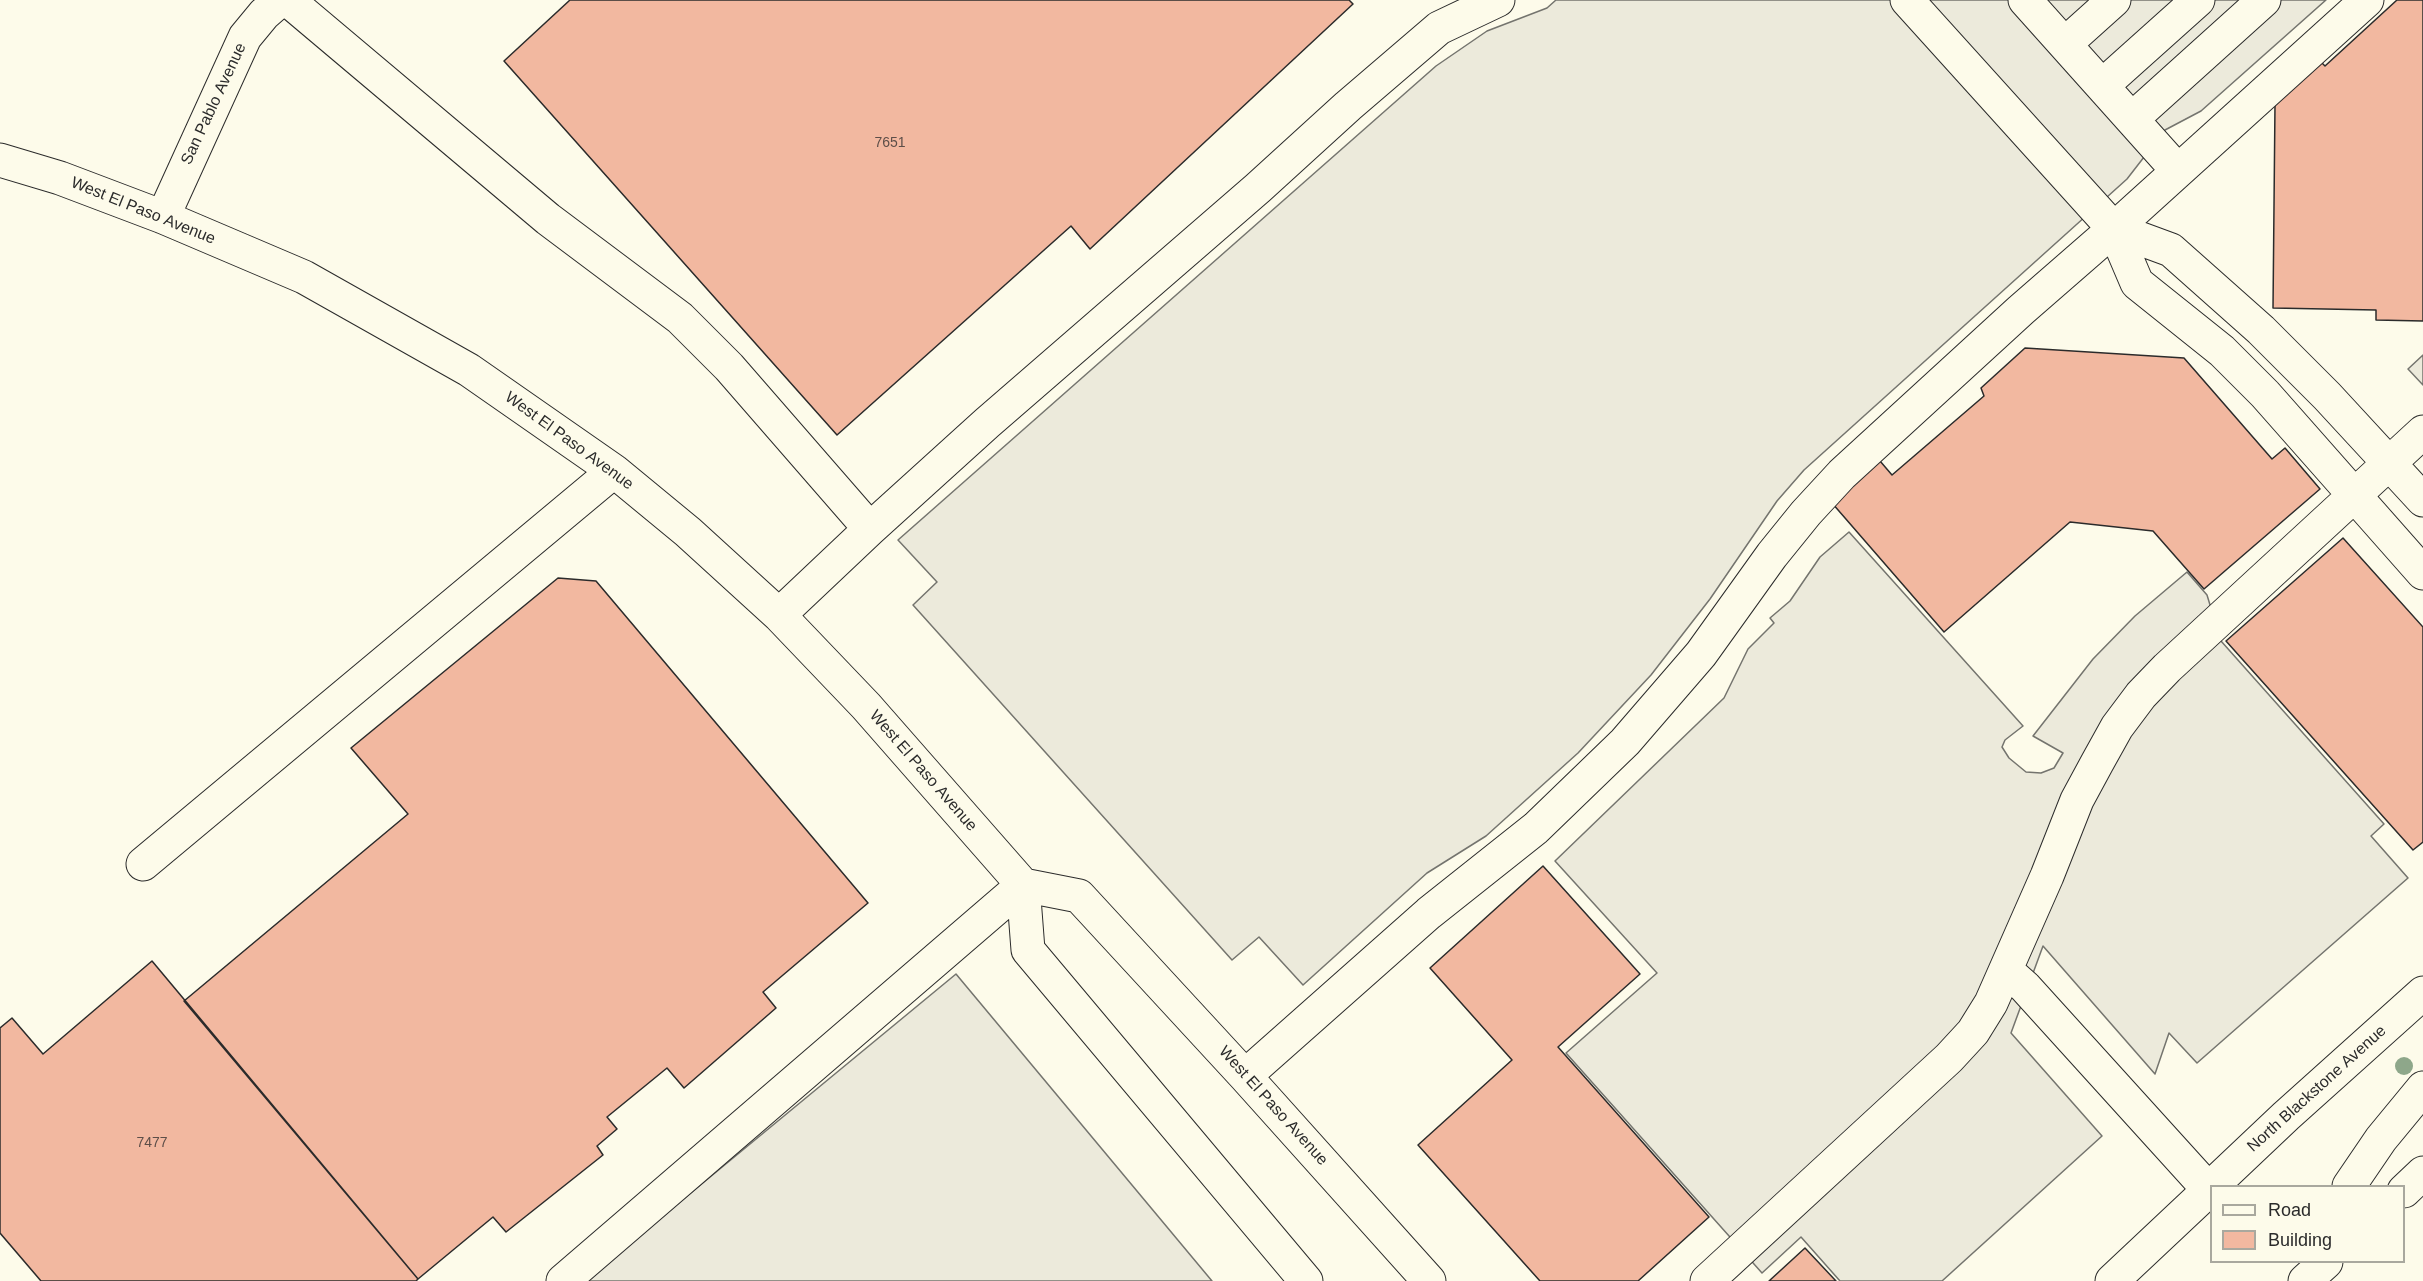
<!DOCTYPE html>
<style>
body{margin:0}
#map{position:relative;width:2423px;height:1281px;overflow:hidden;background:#fdfbea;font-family:Arial,sans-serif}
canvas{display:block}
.legend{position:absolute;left:2210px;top:1185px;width:195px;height:78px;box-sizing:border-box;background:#fdfbea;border:2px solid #a9a89e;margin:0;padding:8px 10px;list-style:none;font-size:18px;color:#2b2b2b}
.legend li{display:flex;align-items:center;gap:12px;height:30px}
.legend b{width:30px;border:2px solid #a9a89e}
</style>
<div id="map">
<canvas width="2423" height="1281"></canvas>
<ul class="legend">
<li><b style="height:8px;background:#fdfbea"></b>Road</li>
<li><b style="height:16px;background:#f2b8a0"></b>Building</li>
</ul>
</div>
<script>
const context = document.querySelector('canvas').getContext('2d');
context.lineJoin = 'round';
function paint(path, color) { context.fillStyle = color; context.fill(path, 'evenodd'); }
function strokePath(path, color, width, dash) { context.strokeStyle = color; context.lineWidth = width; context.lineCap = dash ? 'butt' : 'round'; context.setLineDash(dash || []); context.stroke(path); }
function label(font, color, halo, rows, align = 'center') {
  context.font = font + ' Arial,sans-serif'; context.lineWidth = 4.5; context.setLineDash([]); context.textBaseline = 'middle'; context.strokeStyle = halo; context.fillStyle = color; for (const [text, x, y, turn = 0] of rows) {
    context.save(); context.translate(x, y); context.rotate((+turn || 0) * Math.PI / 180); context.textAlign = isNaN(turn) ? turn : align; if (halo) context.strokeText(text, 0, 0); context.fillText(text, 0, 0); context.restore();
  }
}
const parking = new Path2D(`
 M1556,0h770l-125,111 -36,19 -38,49 -323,291 -27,31 -67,98 -59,76 -73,78 -92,83 -59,37 -124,112 -44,-48 -27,23 -319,-355 24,-23 -39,-42 538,-474 51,-35 60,-23z
 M2423,355v30l-15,-16z
 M1849,532l174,194 -18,14 -3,7 7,11 17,14 15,1 13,-5 9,-15 -30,-17 60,-77 42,-43 52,-44 20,23 14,46 163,183 -13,12 37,42 -211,185 -28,-30 -14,41 -112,-128 -32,87 91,103 -160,145h-102l-39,-44 -39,36 -196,-220 91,-80 -102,-112 169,-163 24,-49 26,-26 -4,-5 20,-17 30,-44z
 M956,974l256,307h-628z`);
paint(parking, '#eceadb');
strokePath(parking, '#74746e', 1.5);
const building = new Path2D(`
 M570,0h779l4,4 -263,245 -19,-23 -234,209 -333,-374z
 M2397,0h26v321l-47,-1v-10l-103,-2 2,-204 46,-42 4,4z
 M2025,348l159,10 88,101 13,-11 35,41 -116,100 -51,-58 -83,-9 -126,110 -112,-129 48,-42 12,14 92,-79 -3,-8z
 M2343,538l80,89v215l-10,8 -187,-209z
 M558,578l38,3 272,322 -105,89 13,16 -92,80 -17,-20 -60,49 10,12 -20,17 6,9 -97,77 -13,-15 -75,62 -234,-278 224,-187 -57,-66z
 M1543,866l97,108 -82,73 151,170 -71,64h-98l-122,-136 94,-85 -82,-92z
 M152,961l266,318 -2,2h-375l-41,-48v-205l12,-10 31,36z
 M1805,1248l31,33h-67z`);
paint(building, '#f2b8a0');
strokePath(building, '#2b2b2b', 1.5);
const minor = new Path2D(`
 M288,0l260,219 132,99 49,49 141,162
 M1907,0l207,229 23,54 85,68 43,43 158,179
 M2025,0l153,171
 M2065,44l49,-44
 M2102,86l96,-86
 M2132,119l132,-119
 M0,160l60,18 103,39 141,60 165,93 145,101 74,61 91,83 87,91 157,179 5,65 278,331
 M163,217l82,-180 19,-23 16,-14
 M2114,229l57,21 90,80 66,66 96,104
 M779,615l91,-86 117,-106 271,-235 90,-82 91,-78 59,-28
 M143,864l471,-393
 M1023,885l56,11 166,180 184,205
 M2007,971l18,16 184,203
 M1245,1076l184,-163 107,-85 89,-86 76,-88 71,-99 34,-42 36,-39 179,-164 93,-81 253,-229
 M563,1281l460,-396
 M1707,1281l242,-223 24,-26 18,-29 56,-127 30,-76 20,-37 20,-36 24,-32 26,-27 256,-236`);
const major = new Path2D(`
 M2212,1186l74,-70 137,-123
 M2349,1186l32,-47 42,-51
 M2404,1191l19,-18
 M2112,1281l100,-94
 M2305,1281l21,-19`);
strokePath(minor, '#2b2b2b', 35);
strokePath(major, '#2b2b2b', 35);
strokePath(minor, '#fdfbea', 33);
strokePath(major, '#fdfbea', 33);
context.fillStyle = '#8ea78a';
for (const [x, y] of [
 [2404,1066]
]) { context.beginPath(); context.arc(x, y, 9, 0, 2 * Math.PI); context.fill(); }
label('14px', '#5d4e48', null, [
 ["7651",890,143],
 ["7477",152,1143]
]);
label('16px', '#2b2b2b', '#fdfbea', [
 ["San Pablo Avenue",214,104,-65],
 ["West El Paso Avenue",143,211,22],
 ["West El Paso Avenue",569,441,36],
 ["West El Paso Avenue",923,771,49],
 ["North Blackstone Avenue",2317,1089,-42],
 ["West El Paso Avenue",1273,1106,48]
]);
</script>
